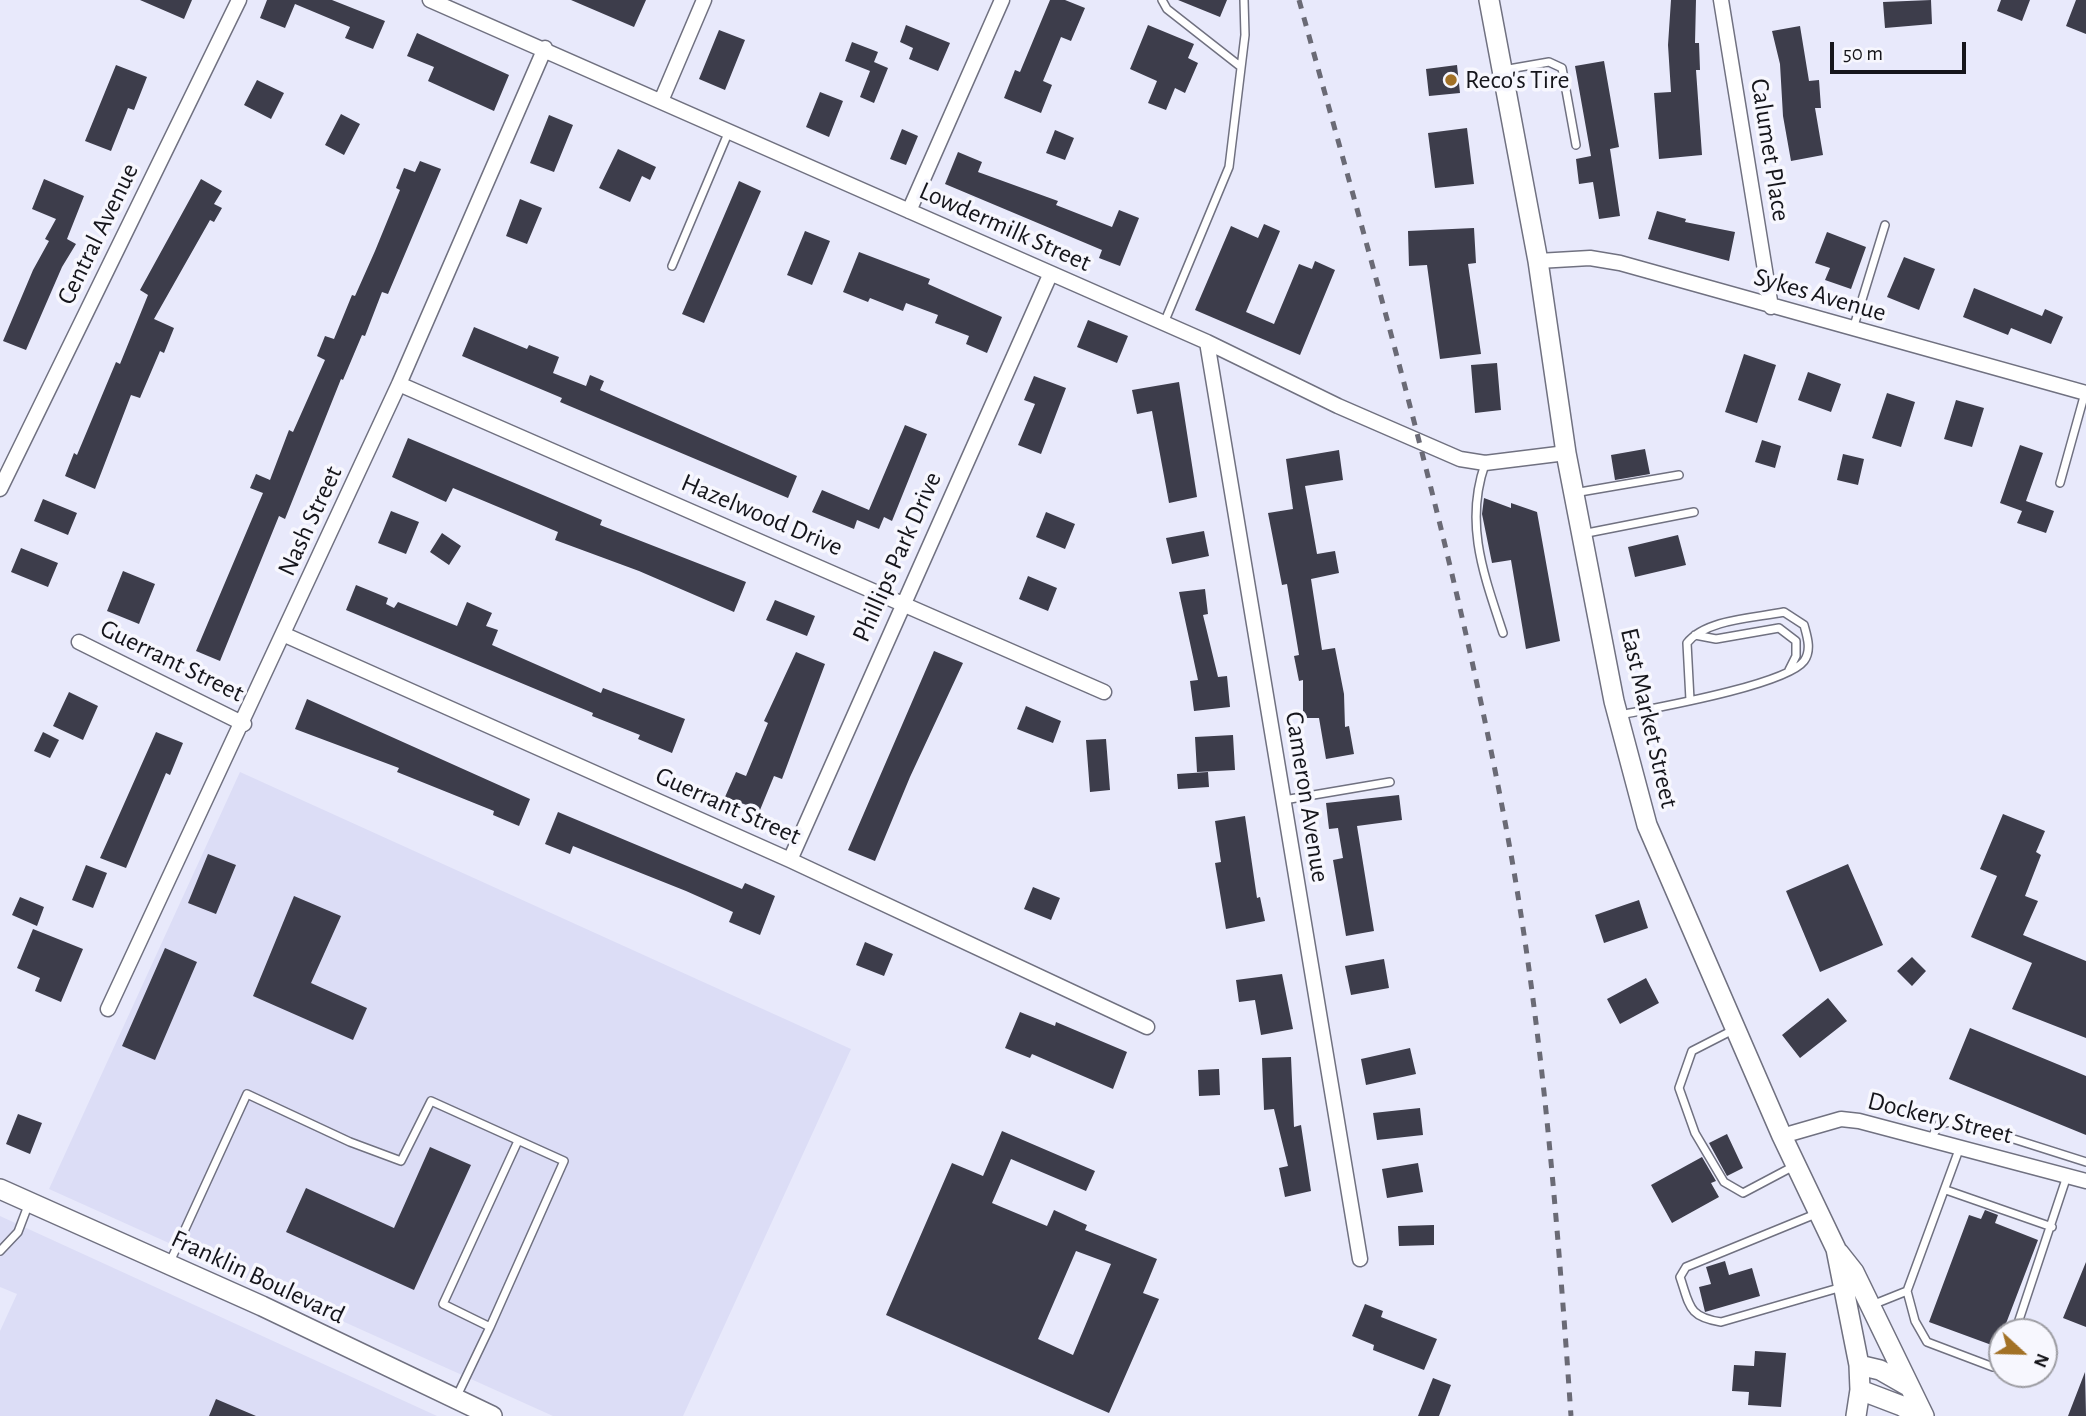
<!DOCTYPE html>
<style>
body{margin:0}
#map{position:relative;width:2086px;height:1416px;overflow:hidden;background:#e8e9fb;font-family:"Alegreya Sans",sans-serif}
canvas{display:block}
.north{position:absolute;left:1988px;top:1318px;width:70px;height:70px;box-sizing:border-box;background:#f7f7fe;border:2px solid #9d9da3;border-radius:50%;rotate:112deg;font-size:19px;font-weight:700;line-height:28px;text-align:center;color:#15151b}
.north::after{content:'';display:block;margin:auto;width:24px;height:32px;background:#a27126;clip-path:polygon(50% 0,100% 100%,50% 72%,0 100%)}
.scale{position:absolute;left:1830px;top:42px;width:136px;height:32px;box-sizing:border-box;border:4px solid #15151b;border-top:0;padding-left:9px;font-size:21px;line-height:24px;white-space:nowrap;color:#15151b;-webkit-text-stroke:5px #f7f7fe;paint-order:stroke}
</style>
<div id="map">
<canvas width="2086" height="1416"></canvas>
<div class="north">N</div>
<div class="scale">50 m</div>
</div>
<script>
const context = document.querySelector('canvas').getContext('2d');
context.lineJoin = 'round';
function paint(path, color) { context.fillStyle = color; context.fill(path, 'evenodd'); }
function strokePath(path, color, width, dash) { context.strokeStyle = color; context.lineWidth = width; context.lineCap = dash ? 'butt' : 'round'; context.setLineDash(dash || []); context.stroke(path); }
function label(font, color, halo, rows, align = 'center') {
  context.font = font + ' "Alegreya Sans",sans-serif'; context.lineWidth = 7; context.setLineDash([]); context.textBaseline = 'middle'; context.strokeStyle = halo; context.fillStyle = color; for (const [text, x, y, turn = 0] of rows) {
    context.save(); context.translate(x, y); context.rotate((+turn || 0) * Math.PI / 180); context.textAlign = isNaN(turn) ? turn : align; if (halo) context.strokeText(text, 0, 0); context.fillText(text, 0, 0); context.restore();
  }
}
paint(new Path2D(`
 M240,772l611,277 -168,367h-130l-504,-227z
 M0,1216l437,200h-437v-85l17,-37 -17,-7z`), '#dcddf6');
paint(new Path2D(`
 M140,0h52l-8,19z
 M267,0h65l53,21 -12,28 -28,-11 5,-11 -55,-23 -10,24 -25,-10z
 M571,0h75l-12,27z
 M1050,0h15l20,8 -14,33 -10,-4 -18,44 9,4 -11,28 -37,-15 11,-28 5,2z
 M1178,0h49l-7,17z
 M1671,0h25l-1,43h4l1,27h-4l6,85 -43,4 -5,-66 17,-1 -3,-47z
 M1931,0l1,24 -47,4 -2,-26z
 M2001,0h29l-8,21 -25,-10z
 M2076,0h10v34l-20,-8z
 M906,25l44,18 -12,28 -29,-12 4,-11 -13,-6z
 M1148,25l46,19 -6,14 10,5 -13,30 -10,-5 -9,22 -18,-7 9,-22 -27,-12z
 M1800,26l9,55 10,-1 2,28h-6l8,47 -32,6 -8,-45 -3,-52 -8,-33z
 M719,30l26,10 -20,50 -26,-11z
 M417,33l92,42 -15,36 -66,-30 6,-14 -27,-11z
 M852,42l26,10 -4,10 14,6 -14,35 -14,-6 10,-26 -25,-10z
 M1604,61l15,86 -9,2 10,67 -21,3 -6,-37 -14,2 -3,-25 15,-3 -16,-90z
 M116,65l31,12 -13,33 -6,-2 -17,43 -26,-10z
 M1457,65l3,28 -31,3 -3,-27z
 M257,80l27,13 -13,26 -27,-14z
 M820,92l23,9 -14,36 -23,-10z
 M341,114l19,10 -16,31 -19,-10z
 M549,115l24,10 -19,47 -24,-9z
 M1467,128l7,56 -39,4 -7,-55z
 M902,129l16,7 -12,29 -16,-6z
 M1055,130l19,8 -9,22 -19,-7z
 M618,149l38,18 -6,13 -8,-4 -12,26 -31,-14z
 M958,152l24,10 -4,10 80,29 -2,4 56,22 7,-17 20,8 -19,48 -21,-8 3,-8 -157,-66z
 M420,161l21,8 -53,125 -6,-2 -17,44 -3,-1 -19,45 -2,-1 -56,140 -6,-3 -59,145 -24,-10 67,-158 -13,-5 6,-14 14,6 19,-50 4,2 32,-72 -8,-4 8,-20 9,3 18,-44 3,1 20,-45 25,-61 -4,-2 8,-20 11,4z
 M44,179l40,17 -17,43 9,5 -14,23 -36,83 -23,-9 30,-71 16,-29 -4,-2 11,-20 -24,-10z
 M201,179l21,12 -8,13 8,4 -8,14 -4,-2 -56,99 20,9 -10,25 -4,-2 -20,47 -9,-3 -36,94 -30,-13 9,-23 3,2 39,-93 4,2 28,-69 -8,-5z
 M739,181l22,10 -57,132 -22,-9z
 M520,199l22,9 -15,36 -21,-8z
 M1657,211l29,8 -1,3 50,10 -6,29 -81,-22z
 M1264,224l16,7 -34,81 28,12 25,-60 13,5 3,-8 20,9 -35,85 -105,-45 36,-84 27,12z
 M1474,228l2,35 -8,1 13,90 -41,5 -13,-94 -18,1 -1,-35z
 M805,231l25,10 -18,44 -25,-10z
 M1827,232l39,15 -15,42 -26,-9 5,-12 -15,-5z
 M859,252l71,27 -2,5 74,33 -15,36 -21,-9 3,-8 -34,-13 3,-8 -32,-12 -3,8 -33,-13 -2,4 -25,-10z
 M1904,257l31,12 -16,41 -32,-13z
 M1974,288l68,28 3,-7 18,8 -12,27 -40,-16 -3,7 -45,-18z
 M1088,320l40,16 -11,27 -40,-16z
 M474,327l53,22 2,-4 30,12 -6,16 33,13 4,-11 14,6 -4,9 197,86 -9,22 -228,-96 2,-4 -100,-42z
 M1744,354l32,11 -19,58 -32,-11z
 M1497,363l4,47 -26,3 -4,-48z
 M1808,372l33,12 -10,28 -33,-12z
 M1034,376l32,12 -25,66 -23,-9 17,-41 -11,-4z
 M1179,382l18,115 -28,6 -17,-92 -15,3 -5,-24z
 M1887,393l28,9 -14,45 -29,-9z
 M1956,400l28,8 -12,39 -28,-8z
 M905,425l22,9 -35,87 -8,-4 -5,12 -22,-9 -3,9 -42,-17 10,-22 47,20z
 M408,438l194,82 -2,5 146,57 -12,30 -95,-41 -84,-31 3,-8 -105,-44 -7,14 -54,-25z
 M1762,440l19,6 -6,22 -20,-6z
 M2020,445l23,8 -17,48 28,10 -8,22 -29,-10 5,-12 -22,-8z
 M1645,449l5,25 -35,6 -4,-25z
 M1339,450l4,30 -38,6 12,68 18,-3 4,22 -28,6 11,71 13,-2 9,46 1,33 4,-1 5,28 -28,5 -7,-41h-16v-38l-4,1 -5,-25 5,-1 -12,-71 -5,1 -14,-72 25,-4 -7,-50z
 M1843,454l21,5 -6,26 -21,-5z
 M1484,498l27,10v-5l26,9 23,129 -34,8 -15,-89 -19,3 -10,-49z
 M43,499l34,14 -9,22 -34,-14z
 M391,511l28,11 -13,32 -28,-11z
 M1046,512l29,12 -10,25 -29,-12z
 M1204,531l5,25 -37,8 -6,-26z
 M442,533l19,13 -12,19 -19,-13z
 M1678,535l8,30 -51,12 -7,-30z
 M21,548l37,15 -10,24 -37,-15z
 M123,571l32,13 -16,40 -32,-13z
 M1028,576l29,12 -9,23 -29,-12z
 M356,585l32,13 -2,6 8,4 4,-6 59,24 10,-24 25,11 -6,13 12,4 -6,15 109,48 2,-5 82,31 -13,34 -34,-14 2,-4 -48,-19 1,-3 -247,-103z
 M1205,589l3,25 -5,1 15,62 9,-1 3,31 -36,4 -4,-30 8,-1 -19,-88z
 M775,600l40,16 -8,20 -41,-16z
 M934,651l29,12 -53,114 -35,84 -27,-11z
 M796,652l29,12 -43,115 -8,-3 -14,34 -35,-13 11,-25 10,4 22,-53 -4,-2z
 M69,692l29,14 -15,34 -30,-14z
 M307,699l223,100 -11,27 -26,-11 1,-4 -97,-39 2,-4 -104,-39z
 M1026,706l35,15 -8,22 -36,-14z
 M43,732l16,8 -9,18 -16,-7z
 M156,732l27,11 -13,32 -4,-2 -40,95 -26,-10z
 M1233,735l2,35 -38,2 -2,-35z
 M1106,739l4,51 -20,2 -4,-52z
 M1208,772l1,15 -31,2 -1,-15z
 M1399,795l3,25 -45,6 17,105 -28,5 -13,-76 10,-2 -5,-30 -9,1 -3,-26z
 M558,812l184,77 3,-6 30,13 -15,39 -31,-13 4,-10 -47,-21 -113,-45 -3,8 -25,-10z
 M2003,814l42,17 -9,21 5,3 -16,41 13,5 -15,34 63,26v77l-74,-29 20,-46 -61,-26 26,-61 -17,-7z
 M1245,816l12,82 3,-1 5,24 -39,8 -11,-66 6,-1 -6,-41z
 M208,854l28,11 -20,49 -28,-11z
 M1848,864l35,81 -63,27 -34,-81z
 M86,865l21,8 -14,35 -21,-8z
 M1033,887l27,11 -9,22 -27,-11z
 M294,896l47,20 -30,67 56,25 -14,32 -100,-44z
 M20,897l24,10 -7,19 -25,-11z
 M1639,900l9,28 -44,15 -9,-28z
 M33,929l50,20 -22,53 -26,-11 5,-13 -23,-10z
 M865,942l28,12 -9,22 -28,-11z
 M165,948l32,14 -42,98 -33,-14z
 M1912,957l14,14 -14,15 -15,-15z
 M1384,959l5,29 -38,7 -6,-29z
 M1282,974l11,55 -32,6 -6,-35 -16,2 -3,-22z
 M1646,978l13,25 -39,21 -13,-25z
 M1828,998l19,23 -47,37 -18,-23z
 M1020,1012l35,14 1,-4 71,30 -14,37 -81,-35 -2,4 -25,-10z
 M1970,1028l116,48v59l-137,-56z
 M1410,1048l6,26 -50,11 -5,-26z
 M1291,1057l3,70 7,-2 10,66 -26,6 -6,-29 9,-2 -14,-57 -10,1 -2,-52z
 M1219,1069l1,26 -21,1 -1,-26z
 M1420,1108l3,27 -46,5 -4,-27z
 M18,1114l24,9 -12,31 -24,-10z
 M1002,1131l93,40 -9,20 -75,-32 -19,44 55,23 7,-16 33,15 -2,5 72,29 -14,34 16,6 -50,114 -223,-98 66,-152 31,13zM1076,1251l35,13 -38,91 -35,-16z
 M1727,1134l16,34 -16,8 -18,-33z
 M430,1147l41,18 -57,125 -128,-58 20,-44 88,40z
 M1702,1157l14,24 -5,2 8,14 -47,26 -21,-38z
 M1418,1163l5,29 -36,6 -5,-29z
 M1985,1210l13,5 -3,8 43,17 -41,107 -68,-25 40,-107 12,4z
 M1434,1225v20l-35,1 -1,-20z
 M1725,1261l4,14 23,-7 8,28 -55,16 -6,-25 12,-3 -5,-17z
 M2086,1262v65l-23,-9z
 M1365,1304l18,7 -2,6 56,22 -13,31 -51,-20 1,-5 -22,-9z
 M1755,1351l31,2 -5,54 -33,-2 1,-13 -17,-1 2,-26 20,1z
 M2085,1372l1,44h-18z
 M1433,1378l18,7 -12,31h-21z
 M216,1399l40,17h-47z`), '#3d3d4b');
const lane = new Path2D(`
 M1162,0l5,9 74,58
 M1503,70l46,-8 13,6 14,77
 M672,266l57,-135
 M1164,323l65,-156 16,-132 -1,-35
 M1853,329l32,-104
 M1485,464c-21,60 -1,111 18,169
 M2060,483l25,-90
 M1574,493l105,-18
 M1582,534l112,-22
 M1695,635l21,4 63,-11 17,13v15l-7,14
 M1620,715c35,-7 166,-30 184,-54 8,-11 3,-25 0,-36l-20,-13c-29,6 -78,7 -97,31l3,57
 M1284,800l106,-18
 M1735,1029l-43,22 -13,37 16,45 29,49 19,11 51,-27
 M1931,1139l8,-15 18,-3 129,41
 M1960,1147l-53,144 8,30 12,21 66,25 9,-7
 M1946,1190l106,37
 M1818,1213l-132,54 -6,10c10,29 8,40 41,45l121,-35
 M0,1251l18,-19 11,-29
 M169,1264l78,-170 103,48 51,19 30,-60 133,60 -74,166 -47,-23 75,-163
 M1872,1305l35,-14
 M2015,1332l52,-156
 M456,1398l34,-71`);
const street = new Path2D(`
 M430,0l777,342 131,64 122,53 25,4 81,-10
 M1721,0l50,307
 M661,101l43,-101
 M909,211l93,-211
 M1538,261l52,-3 30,5 466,130
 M1207,342l153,917
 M399,384l705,308
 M0,489l239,-489
 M285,635l505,225 357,167
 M79,642l165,82
 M790,860l260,-585
 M108,1009l291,-625 146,-336
 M1782,1136l59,-17 18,2 227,60`);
const secondary = new Path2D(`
 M1489,0l49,261 28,192 48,248 33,124 135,311 54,113 23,116 1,25 -4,26
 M0,1189l262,117 230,110
 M1839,1253l15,19 70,144
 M1859,1365l21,5 28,16
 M1860,1390l42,16 15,10`);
strokePath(lane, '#707180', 10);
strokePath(street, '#707180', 17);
strokePath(secondary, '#707180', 22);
strokePath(lane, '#fff', 7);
strokePath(street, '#fff', 14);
strokePath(secondary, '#fff', 19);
strokePath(new Path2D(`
 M1299,0c79,285 161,569 213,860 32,184 46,370 59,556`), '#6a6a75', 5, [9, 9]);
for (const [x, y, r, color] of [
 [1451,80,7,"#a27126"]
]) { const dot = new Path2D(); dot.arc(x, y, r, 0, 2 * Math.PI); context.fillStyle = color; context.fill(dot); strokePath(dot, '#f7f7fe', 2.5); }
label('26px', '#15151b', '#f7f7fe', [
 ["Reco's Tire",1465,80]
], 'left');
label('26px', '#15151b', '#f7f7fe', [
 ["Calumet Place",1770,150,81],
 ["Lowdermilk Street",1005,227,24],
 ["Central Avenue",98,234,-64],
 ["Sykes Avenue",1820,295,16],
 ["Hazelwood Drive",762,515,23],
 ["Nash Street",310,521,-65],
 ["Phillips Park Drive",897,557,-66],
 ["Guerrant Street",172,661,26],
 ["East Market Street",1649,718,77],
 ["Cameron Avenue",1307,797,81],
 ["Guerrant Street",728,806,24],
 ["Dockery Street",1940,1118,14],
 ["Franklin Boulevard",258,1277,25]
]);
</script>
